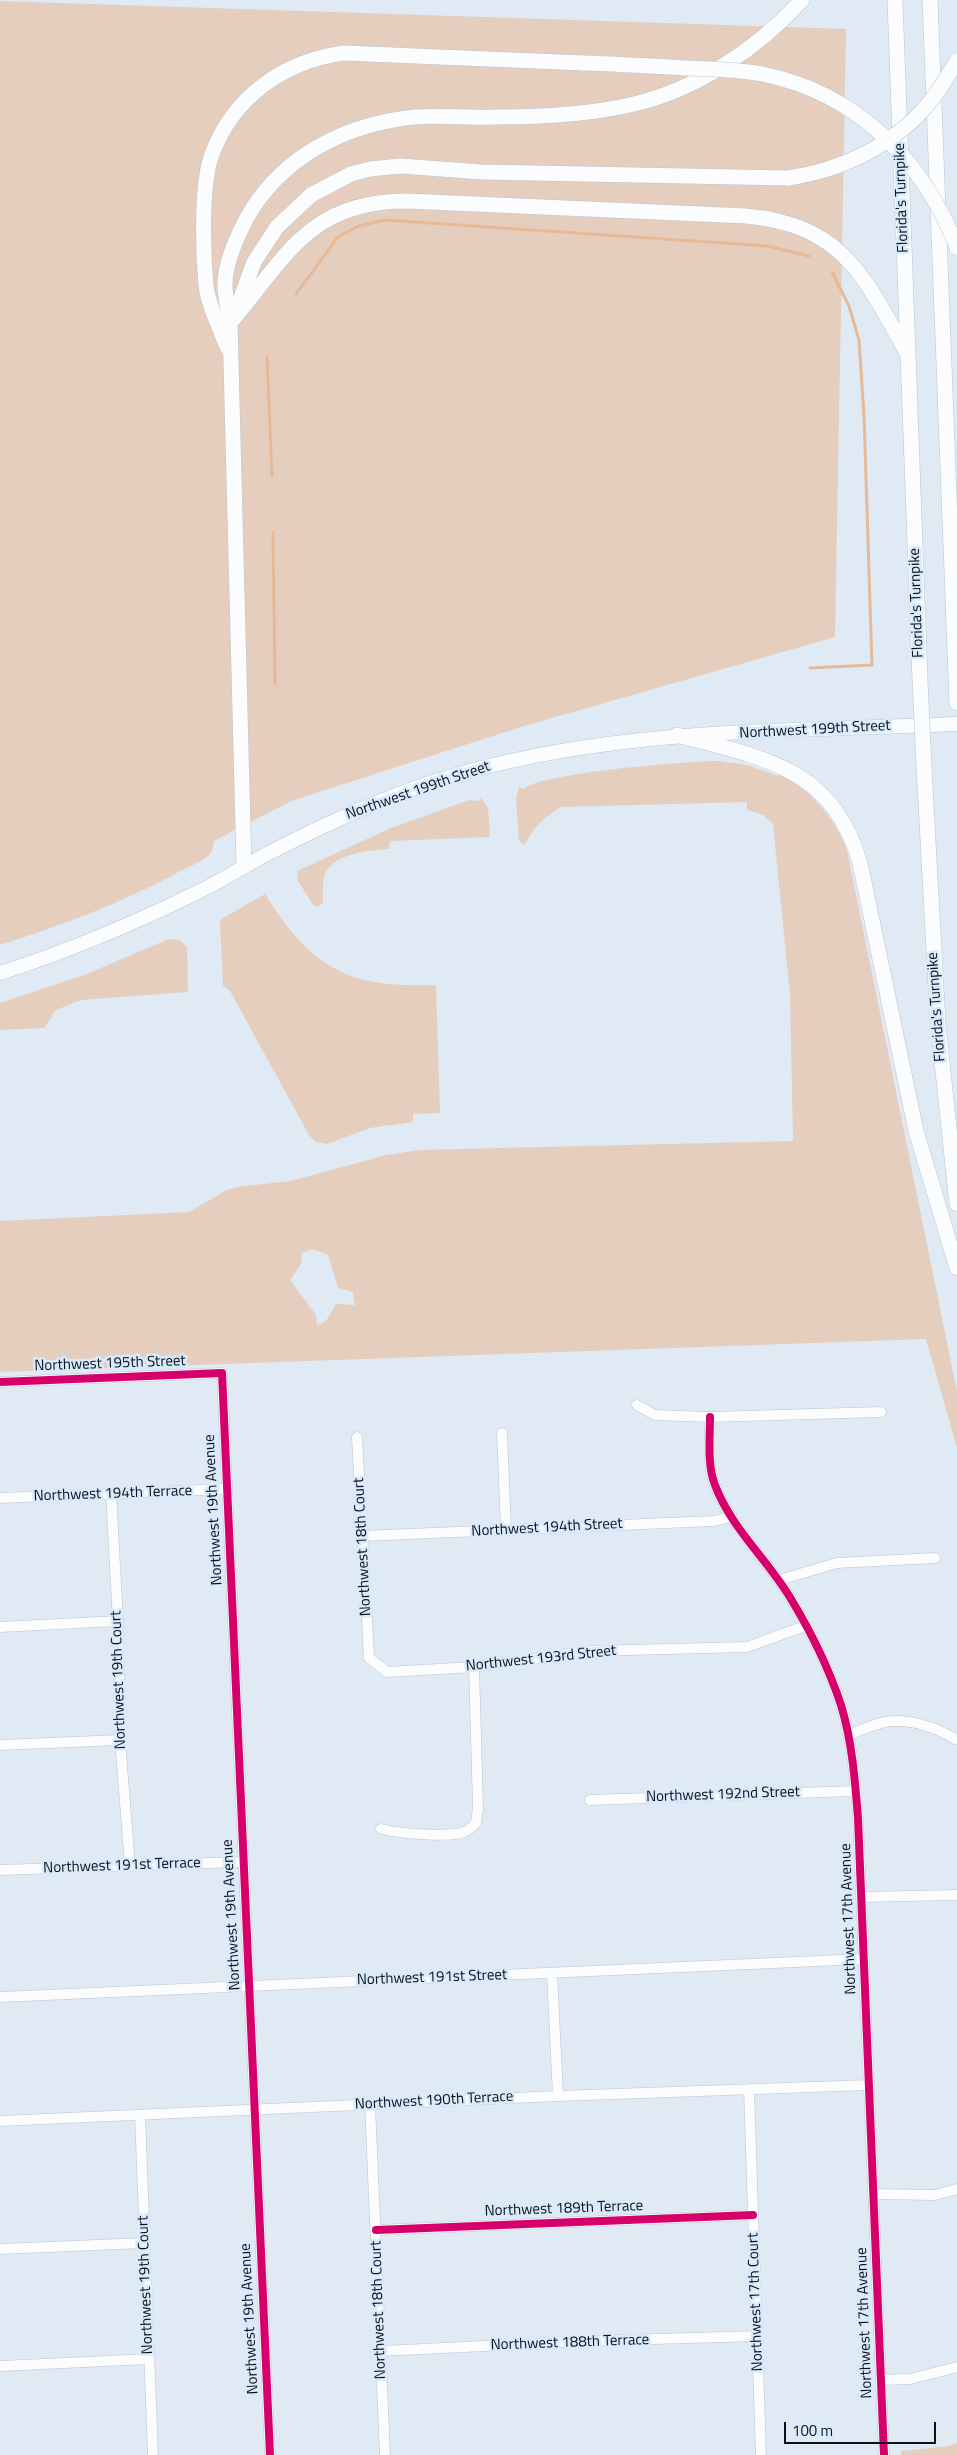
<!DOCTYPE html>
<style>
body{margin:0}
#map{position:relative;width:957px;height:2455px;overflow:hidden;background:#e0eaf4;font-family:"Titillium Web",sans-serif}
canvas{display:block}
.scale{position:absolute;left:784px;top:2422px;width:152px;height:22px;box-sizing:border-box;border:2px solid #0b1117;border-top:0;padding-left:6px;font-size:15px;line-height:18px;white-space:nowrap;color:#0b1117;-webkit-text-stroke:4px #d8eafc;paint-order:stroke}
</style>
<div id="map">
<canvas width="957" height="2455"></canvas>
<div class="scale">100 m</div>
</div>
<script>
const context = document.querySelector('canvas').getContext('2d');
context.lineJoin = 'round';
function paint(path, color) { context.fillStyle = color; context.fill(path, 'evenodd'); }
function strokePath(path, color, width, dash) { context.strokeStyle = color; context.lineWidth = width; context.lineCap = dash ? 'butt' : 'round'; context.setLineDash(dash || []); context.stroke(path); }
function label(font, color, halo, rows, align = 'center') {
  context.font = font + ' "Titillium Web",sans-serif'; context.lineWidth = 5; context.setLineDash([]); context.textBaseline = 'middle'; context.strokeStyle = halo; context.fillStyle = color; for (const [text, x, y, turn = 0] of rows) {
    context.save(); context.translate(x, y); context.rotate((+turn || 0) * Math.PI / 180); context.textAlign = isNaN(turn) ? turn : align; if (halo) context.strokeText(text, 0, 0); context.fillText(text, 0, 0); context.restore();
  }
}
paint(new Path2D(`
 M0,1l846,28 -11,608 -311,89 -233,75 -77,40c-1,5 -1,10 -5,14 -9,8 -24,13 -34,19 -56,30 -115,52 -175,71z
 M718,761l29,4 31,11 2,-4c32,21 53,43 67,78l110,542v56l-31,-109 -926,33v-151l189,-9 38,-22 10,-3 53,-6 97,-26 32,-5 374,-9 -3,-147 -17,-170 -10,-9 -16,-5v-8l-186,5c-17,11 -27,19 -36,38l-6,-4 -3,-42 3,-12 4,2c18,-16 164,-28 195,-28zM313,1249l15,6 10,33 15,4 2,13 -19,-1 -10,17 -9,4 -1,-10 -26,-35 11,-16 1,-11z
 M481,798l7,10 2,29 -100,4 -1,8c-19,1 -55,4 -64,25 -3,8 -2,19 -2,28l-5,5 -5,-2 -15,-24 -1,-10 94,-43 78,-28 10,1z
 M265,894c47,75 83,94 171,91l4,128 -27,1v8l-43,6 -43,16 -11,-2 -7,-7 -79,-144 -7,-5 -3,-66z
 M169,939l10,1 8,7 1,45 -107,8 -25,10 -12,18 -44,2v-27l84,-28z
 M957,2443v12h-56v-4l48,-5z`), '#e5cebe');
strokePath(new Path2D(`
 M296,294l42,-57 20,-11 27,-6 382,26 42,10
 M267,357l5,119
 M273,532l2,152
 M810,668l62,-3 -8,-249 -5,-76 -10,-34 -17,-34`), '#e6ba98', 3);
const minor = new Path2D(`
 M0,1382l222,-9 48,1082
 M637,1405l18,10 55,2 171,-5
 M710,1417c0,22 -3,48 5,68 16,43 53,75 76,114 20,33 38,70 50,106 11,36 14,75 17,113l26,637
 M502,1433l4,97
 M357,1437l12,221 18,14 87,-5 115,-16 158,-4 58,-21
 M111,1493l7,128 2,119 10,126
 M0,1498l227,-9
 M362,1536l352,-15 17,-4
 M779,1580l58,-17 98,-5
 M0,1627l118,-6
 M848,1735c12,-4 25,-11 37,-13 23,-4 51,5 70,17
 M0,1745l120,-5
 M590,1800l266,-9
 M381,1829c16,4 68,9 83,3 4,-1 9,-6 12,-9l2,-15 -4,-141
 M0,1870l243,-8
 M861,1897l96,-2
 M552,1973l6,123
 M0,1997l864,-38
 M749,2089l12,366
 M370,2104l15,351
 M140,2115l13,340
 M0,2121l558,-25 311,-11
 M873,2194l62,1 22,-6
 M376,2230l377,-15
 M0,2249l144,-6
 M382,2351l204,-10 172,-5
 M0,2366l149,-7
 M881,2380l29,-1 47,-12`);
const major = new Path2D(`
 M0,973c69,-22 135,-50 200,-82 23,-11 44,-25 67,-37 54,-28 108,-53 166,-72 170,-55 348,-50 524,-58`);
const highway = new Path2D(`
 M895,0l25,680
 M930,0l27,703
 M238,306l16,-44 23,-35 34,-32 40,-21 19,-5 30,-3 82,6 306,6
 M230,323c56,-66 79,-122 177,-122l339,15c98,9 119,62 162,139
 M227,347c-7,-19 -19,-42 -21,-62 -3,-32 -5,-98 5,-128 21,-60 73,-96 133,-104l240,10
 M677,735c85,23 155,31 183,128l56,268 41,137
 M924,767l14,257 19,180
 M244,866l-14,-543c-1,-12 -5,-25 -5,-37 -1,-25 19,-67 34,-87 37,-50 95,-76 156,-82 26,-2 53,1 80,0 45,0 94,-2 139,-13 64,-15 124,-56 168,-104`);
strokePath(minor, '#bdc5cc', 11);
strokePath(major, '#bdc5cc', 15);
strokePath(highway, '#bdc5cc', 16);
strokePath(minor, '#fafcfd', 10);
strokePath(major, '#fafcfd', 14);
strokePath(highway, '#fafcfd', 15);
const highwayBridge = new Path2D(`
 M584,63c34,1 68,3 103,5 25,1 50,1 75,6 95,19 160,85 195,173
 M788,178c54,-8 105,-32 141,-75 11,-13 19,-28 28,-42
 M920,680l4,87`);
strokePath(highwayBridge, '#bdc5cc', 16, []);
strokePath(highwayBridge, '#fafcfd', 15);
strokePath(new Path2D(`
 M0,1382l222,-9 48,1082
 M710,1417c0,22 -3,48 5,68 16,43 53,75 76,114 20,33 38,70 50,106 11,36 14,75 17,113l26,637
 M376,2230l377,-15`), '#d6006c', 8);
label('15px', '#0b1117', '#d8eafc', [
 ["Florida's Turnpike",902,198,-92],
 ["Florida's Turnpike",917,603,-92],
 ["Northwest 199th Street",815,730,-3],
 ["Northwest 199th Street",418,791,-19],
 ["Florida's Turnpike",937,1007,-94],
 ["Northwest 195th Street",110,1364,-2],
 ["Northwest 194th Terrace",113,1494,-2],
 ["Northwest 19th Avenue",214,1510,-93],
 ["Northwest 194th Street",547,1528,-3],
 ["Northwest 18th Court",363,1547,-93],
 ["Northwest 193rd Street",541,1659,-6],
 ["Northwest 19th Court",119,1680,-92],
 ["Northwest 192nd Street",723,1795,-2],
 ["Northwest 191st Terrace",122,1866,-2],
 ["Northwest 19th Avenue",232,1915,-93],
 ["Northwest 17th Avenue",849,1919,-92],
 ["Northwest 191st Street",432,1978,-2],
 ["Northwest 190th Terrace",434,2101,-3],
 ["Northwest 189th Terrace",564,2209,-2],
 ["Northwest 19th Court",146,2285,-92],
 ["Northwest 17th Court",756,2302,-92],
 ["Northwest 18th Court",379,2310,-92],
 ["Northwest 19th Avenue",250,2319,-93],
 ["Northwest 17th Avenue",865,2323,-92],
 ["Northwest 188th Terrace",570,2343,-2]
]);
</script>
